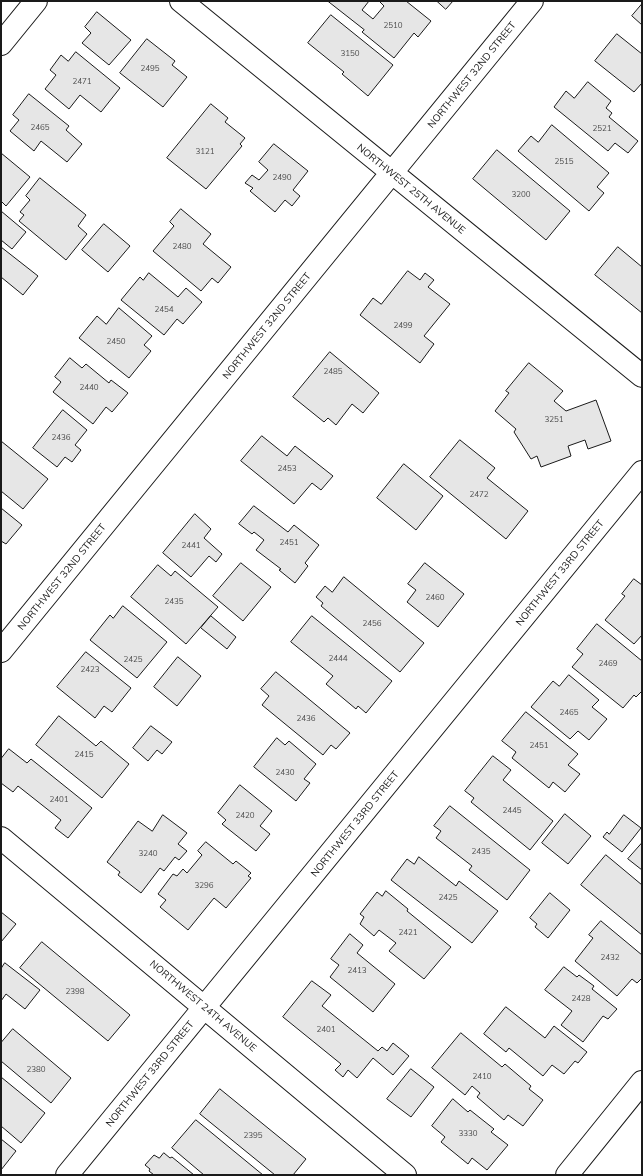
<!DOCTYPE html>
<style>
body{margin:0}
#map{position:relative;width:643px;height:1176px;overflow:hidden;background:#fff;font-family:Mulish,sans-serif}
canvas{display:block}
.frame{position:absolute;inset:0;border:2px solid #1a1a1a;pointer-events:none}
</style>
<div id="map">
<canvas width="643" height="1176"></canvas>
<div class="frame"></div>
</div>
<script>
const context = document.querySelector('canvas').getContext('2d');
context.lineJoin = 'round';
function paint(path, color) { context.fillStyle = color; context.fill(path, 'evenodd'); }
function strokePath(path, color, width, dash) { context.strokeStyle = color; context.lineWidth = width; context.lineCap = dash ? 'butt' : 'round'; context.setLineDash(dash || []); context.stroke(path); }
function label(font, color, halo, rows, align = 'center') {
  context.font = font + ' Mulish,sans-serif'; context.lineWidth = 3; context.setLineDash([]); context.textBaseline = 'middle'; context.strokeStyle = halo; context.fillStyle = color; for (const [text, x, y, turn = 0] of rows) {
    context.save(); context.translate(x, y); context.rotate((+turn || 0) * Math.PI / 180); context.textAlign = isNaN(turn) ? turn : align; if (halo) context.strokeText(text, 0, 0); context.fillText(text, 0, 0); context.restore();
  }
}
const building = new Path2D(`
 M328,1h41l-7,9 11,9 11,-13 -5,-5h27l25,20 -13,16 -4,-4 -20,25 -32,-26 2,-2z
 M437,1h16l-7,8z
 M642,4v21l-10,-9z
 M97,12l34,28 -22,25 -27,-22 9,-10 -6,-6z
 M331,15l62,50 -25,31 -26,-22 2,-2 -36,-29z
 M617,34l25,20v29l-8,9 -39,-31z
 M147,39l28,22 -3,4 15,12 -24,30 -43,-34z
 M76,52l44,36 -19,24 -21,-17 -11,14 -24,-20 11,-14 -6,-5 11,-15 7,6z
 M588,82l23,19 -5,7 6,5 -3,4 29,24 -10,12 -13,-10 -7,8 -54,-44 12,-16 8,7z
 M29,94l40,32 -3,4 16,14 -15,18 -26,-21 -7,10 -24,-20 9,-11 -6,-5z
 M211,104l17,14 -3,4 20,16 -5,6 2,2 -36,43 -39,-31z
 M552,125l57,48 -12,14 7,6 -15,18 -71,-60 13,-15 7,6z
 M274,144l34,27 -15,19 7,6 -8,10 -7,-6 -10,12 -25,-21 3,-3 -8,-5 7,-8 7,5 9,-10 -9,-8z
 M497,150l73,61 -24,29 -73,-61z
 M1,153l29,24 -24,29 -5,-5z
 M40,178l46,37 -8,11 9,8 -21,26 -47,-39 5,-6 -4,-3 10,-12 -4,-4z
 M181,209l30,25 -8,10 28,23 -13,16 -6,-5 -11,13 -48,-40 21,-25 -4,-4z
 M1,211l25,21 -14,17 -11,-9z
 M104,224l26,22 -22,26 -26,-22z
 M1,247l37,29 -15,19 -22,-18z
 M618,247l24,20v46l-47,-38z
 M408,271l12,9 5,-7 9,7 -6,7 22,17 -26,32 10,8 -14,19 -60,-48 13,-17 8,6z
 M149,273l29,24 8,-9 16,14 -19,22 -6,-5 -13,16 -43,-35 19,-23 3,3z
 M119,308l33,28 -8,9 7,6 -22,27 -50,-40 18,-22 9,8z
 M330,352l49,41 -16,20 -11,-9 -16,21 -8,-7 -4,4 -31,-25z
 M70,358l12,10 4,-4 23,19 2,-3 17,13 -16,19 -6,-5 -13,17 -40,-32 8,-10 -6,-5z
 M529,363l34,28 -9,10 12,10 30,-11 15,41 -23,8 -3,-9 -17,6 3,10 -30,11 -4,-11 -6,3 -17,-27 2,-3 -21,-18 14,-18 -3,-2z
 M63,410l24,20 -12,15 6,5 -9,12 -7,-5 -8,10 -24,-19z
 M262,436l25,20 8,-10 38,30 -12,14 -9,-7 -18,21 -53,-43z
 M460,440l35,28 -8,10 41,33 -22,28 -76,-62z
 M1,441l47,38 -25,30 -22,-18z
 M404,464l39,32 -27,34 -39,-32z
 M254,506l34,26 6,-7 25,20 -14,18 3,3 -13,17 -16,-13 2,-1 -25,-19 8,-10 -10,-8 -2,2 -13,-10z
 M1,508l21,17 -16,19 -5,-3z
 M195,514l16,15 -7,9 18,16 -6,8 -7,-6 -18,21 -28,-24z
 M241,563l30,24 -28,34 -30,-25z
 M425,563l39,31 -26,33 -31,-25 9,-12 -8,-6z
 M158,565l13,11 4,-5 43,36 -32,37 -55,-47z
 M344,577l80,66 -24,29 -79,-66 2,-3 -7,-6 5,-6 4,-5 7,6z
 M634,579l8,6v50l-8,9 -29,-24 20,-24 -3,-2z
 M123,606l44,36 -30,36 -47,-38 20,-25 3,3z
 M211,616l25,21 -9,12 -26,-21z
 M312,616l80,65 -26,32 -8,-7 -2,3 -30,-25 7,-8 -42,-34z
 M597,624l45,37v30l-6,6 -2,-2 -11,13 -51,-41 11,-13 -6,-5z
 M86,652l45,36 -19,24 -8,-6 -9,12 -38,-31z
 M178,657l23,19 -24,30 -23,-19z
 M276,672l74,61 -14,16 -5,-4 -8,10 -61,-50 7,-9 -8,-7z
 M569,675l30,25 -7,7 15,12 -18,21 -11,-9 -8,8 -39,-32 22,-26 6,5z
 M526,712l52,42 -10,11 12,9 -15,18 -12,-10 -4,6 -37,-30 4,-6 -14,-11z
 M59,716l37,30 5,-5 28,23 -27,34 -66,-53z
 M151,726l21,16 -10,12 -5,-4 -9,11 -15,-13z
 M277,738l8,7 4,-4 27,23 -12,15 6,4 -14,18 -42,-34z
 M9,749l18,14 4,-4 61,49 -24,30 -13,-10 6,-8 -43,-34 -5,6 -12,-9v-24z
 M493,756l18,14 -8,10 50,41 -23,29 -59,-48 3,-4 -9,-7z
 M240,785l32,26 -12,15 10,8 -14,17 -34,-27 4,-4 -8,-7z
 M450,806l80,64 -23,30 -38,-30 3,-4 -36,-28 5,-7 -7,-5z
 M565,814l26,22 -23,28 -26,-21z
 M163,815l24,18 -9,11 9,7 -8,9 -4,-3 -11,14 -4,-3 -19,25 -23,-18 2,-3 -13,-10 31,-41 14,10z
 M624,815l17,13 -19,24 -19,-15 4,-5 2,2z
 M206,842l27,22 3,-3 15,12 -3,3 3,2 -25,30 -12,-10 -26,32 -28,-23 6,-7 -8,-6 15,-20 4,2 6,-7 4,4 15,-18 -4,-4z
 M642,843v27l-14,-11z
 M606,855l36,30v50l-61,-50z
 M419,857l37,29 3,-5 39,30 -26,32 -81,-63 16,-21 7,5z
 M386,891l22,18 -1,2 44,36 -27,32 -35,-28 7,-8 -17,-13 -5,6 -14,-12 4,-7 -4,-3 17,-22 5,4z
 M550,893l20,17 -22,28 -13,-11 2,-3 -7,-6z
 M1,912l15,12 -15,18z
 M601,921l41,34v23l-5,5 -5,-4 -15,17 -42,-35 18,-23 -4,-3z
 M350,934l13,11 -6,8 38,31 -22,28 -43,-35 9,-12 -8,-6z
 M42,942l88,73 -22,26 -88,-73z
 M5,963l35,27 -15,19 -19,-15 -5,7v-32z
 M564,967l13,10 2,-2 15,11 -2,3 25,20 -9,10 -5,-3 -20,26 -22,-17 11,-14 -27,-21z
 M312,981l19,14 -9,11 56,45 4,-4 5,4 6,-8 16,13 -16,19 -20,-17 -16,20 -9,-8 -5,7 -8,-7 6,-6 -58,-47z
 M506,1007l39,31 9,-12 33,26 -9,11 -3,-2 -11,13 -12,-9 -9,11 -34,-28 -3,4 -22,-18z
 M13,1029l58,49 -20,25 -50,-42v-18z
 M461,1033l41,34 3,-3 26,22 -2,3 14,11 -20,26 -15,-11 -4,5 -27,-23 3,-4 -8,-7 -7,9 -33,-27z
 M411,1069l23,18 -23,30 -24,-18z
 M1,1077l44,36 -24,30 -20,-17z
 M220,1089l86,70 -13,16h-18l-75,-61z
 M453,1099l15,13 2,-2 24,19 -3,3 17,13 -21,25 -15,-12 -4,6 -27,-22 4,-5 -13,-11z
 M196,1120l67,55h-59l-32,-27z
 M1,1139l15,12 -15,19z
 M164,1153l6,5 2,-1 22,18h-40l-5,-4 1,-2 -5,-4 9,-10 5,3z`);
paint(building, '#e6e6e6');
strokePath(building, '#1a1a1a', 1);
const minor = new Path2D(`
 M181,1l461,375
 M1,44l35,-43
 M1,651l531,-650
 M1,838l404,337
 M67,1175l575,-703
 M567,1175l75,-93`);
strokePath(minor, '#1a1a1a', 24);
strokePath(minor, '#fff', 22);
label('8px', '#4d4d4d', null, [
 ["2510",393,26],
 ["3150",350,54],
 ["2495",150,69],
 ["2471",82,82],
 ["2465",40,128],
 ["2521",602,129],
 ["3121",205,152],
 ["2515",564,162],
 ["2490",282,178],
 ["3200",521,195],
 ["2480",182,247],
 ["2454",164,310],
 ["2499",403,326],
 ["2450",116,342],
 ["2485",333,372],
 ["2440",89,388],
 ["3251",554,420],
 ["2436",61,438],
 ["2453",287,469],
 ["2472",479,495],
 ["2451",289,543],
 ["2441",191,546],
 ["2460",435,598],
 ["2435",174,602],
 ["2456",372,624],
 ["2444",338,659],
 ["2425",133,660],
 ["2469",608,664],
 ["2423",90,670],
 ["2465",569,713],
 ["2436",306,719],
 ["2451",539,746],
 ["2415",84,755],
 ["2430",285,773],
 ["2401",59,800],
 ["2445",512,811],
 ["2420",245,816],
 ["2435",481,852],
 ["3240",148,854],
 ["3296",204,886],
 ["2425",448,898],
 ["2421",408,933],
 ["2432",610,958],
 ["2413",357,971],
 ["2398",75,992],
 ["2428",581,999],
 ["2401",326,1030],
 ["2380",36,1070],
 ["2410",482,1077],
 ["3330",468,1134],
 ["2395",253,1136]
]);
label('10px', '#1a1a1a', '#fff', [
 ["NORTHWEST 32ND STREET",472,75,-51],
 ["NORTHWEST 25TH AVENUE",411,189,39],
 ["NORTHWEST 32ND STREET",267,326,-51],
 ["NORTHWEST 33RD STREET",560,573,-51],
 ["NORTHWEST 32ND STREET",62,577,-51],
 ["NORTHWEST 33RD STREET",355,824,-51],
 ["NORTHWEST 24TH AVENUE",203,1006,40],
 ["NORTHWEST 33RD STREET",150,1074,-51]
]);
</script>
